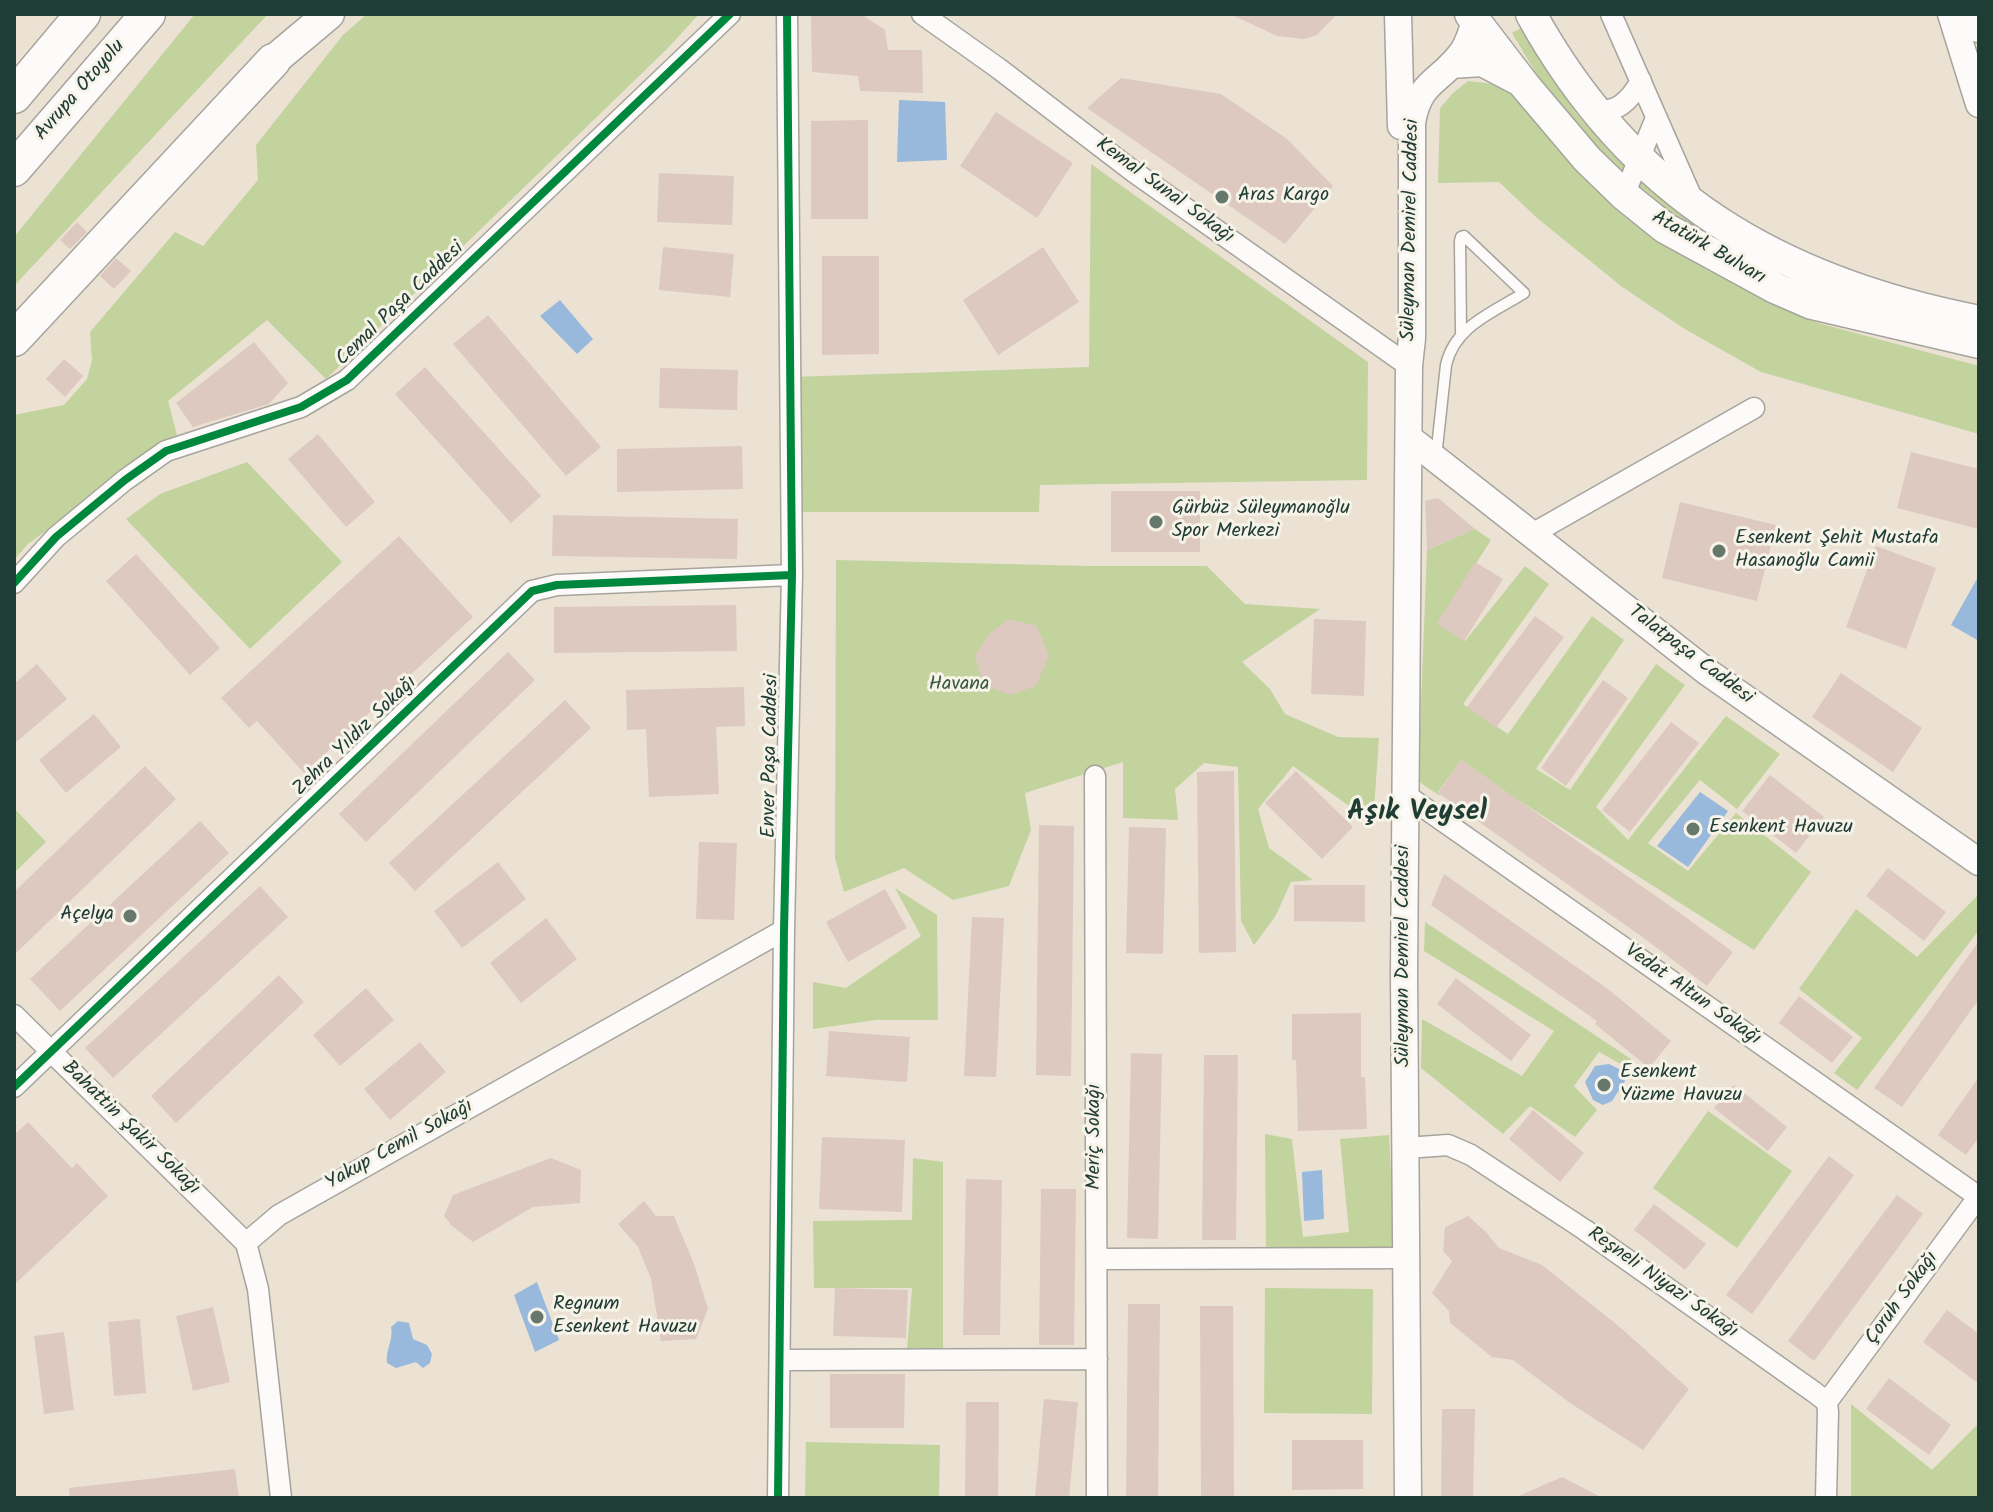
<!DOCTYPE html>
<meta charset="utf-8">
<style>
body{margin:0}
#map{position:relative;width:1993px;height:1512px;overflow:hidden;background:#ebe2d4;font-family:Kalam,sans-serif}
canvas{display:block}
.frame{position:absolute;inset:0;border:16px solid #1f3d34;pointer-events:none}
</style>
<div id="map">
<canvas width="1993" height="1512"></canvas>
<div class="frame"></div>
</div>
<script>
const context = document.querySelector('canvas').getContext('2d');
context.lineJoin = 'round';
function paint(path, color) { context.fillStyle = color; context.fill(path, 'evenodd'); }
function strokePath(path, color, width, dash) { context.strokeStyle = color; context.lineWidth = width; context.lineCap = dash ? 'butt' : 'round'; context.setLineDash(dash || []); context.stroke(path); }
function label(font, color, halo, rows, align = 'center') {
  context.font = font + ' Kalam,sans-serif'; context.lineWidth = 6; context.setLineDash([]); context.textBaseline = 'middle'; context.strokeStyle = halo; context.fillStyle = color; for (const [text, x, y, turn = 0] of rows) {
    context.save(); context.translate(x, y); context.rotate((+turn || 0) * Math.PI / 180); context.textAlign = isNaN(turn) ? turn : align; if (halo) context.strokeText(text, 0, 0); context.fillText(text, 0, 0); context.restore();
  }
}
paint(new Path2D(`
 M195,14h73l-254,272v-49z
 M367,14h332l-32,35 -341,330 -59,-59 -99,81 9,34 -149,109 -14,16v-145l50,-10 23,-26 5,-19 -2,-28 85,-100 28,14 55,-66 -2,-35 87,-110z
 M1521,28l54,84 34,39 26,25 71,57 4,8 -23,-9 -84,-71 -56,-69 -35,-59z
 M1468,81l26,3 23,12 146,145 43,28 57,30 55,24 161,43v68l-218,-62 -78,-44 -62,-42 -84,-68 -38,-36 -61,1 2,-75 13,-15z
 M1091,164l277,198 -1,118 -327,5 -1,27h-247v-135l297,-10z
 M247,462l95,100 -92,87 -124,-130 34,-25z
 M1475,529l16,11 -53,83 27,18 60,-75 24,18 -86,120 45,30 84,-118 32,24 -88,129 34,21 86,-126 29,21 -89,122 32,33 98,-124 54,38 -43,55 -37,-29 -52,63 40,28 48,-58 75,59 -57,78 -239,-152 -54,-38 -23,32 2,4 -22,-15 9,-231z
 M836,560l256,6h115l38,38 75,5 -78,53 28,27 15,25 53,23 41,1 -6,85 -80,-57 -35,43 11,39 44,32 -22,2 -16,35 -21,28 -13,-24 -3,-154 -34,-4 -29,26 3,31 -55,-2v-56l-98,31 6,37 -22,56 -56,14 -49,-32 -60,24 -9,-34z
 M14,808l32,34 -32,31z
 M895,888l42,27 1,105h-62l-63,9v-47l33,6 75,-52z
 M1977,896l2,34 -122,160 -23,-17 28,-35 -63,-49 57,-80 61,48z
 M1425,922l206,137 -3,9 -29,-16 -25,34 23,24 -22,27 -45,-31 -27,28 -82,-66 1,-49 100,57 32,-45 -130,-80z
 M1708,1111l84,60 -55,77 -84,-60z
 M1265,1134l27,5 11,98 46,-5 -9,-93 49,-4 6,118h-129z
 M913,1158l30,4v186l-36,1 5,-61h-98l-1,-67 99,-1z
 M1265,1288l108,1 -1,125 -108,-1z
 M1851,1404l81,66 47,-47v75h-128z
 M806,1442l134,3 -1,53h-134z`), '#c2d39e');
paint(new Path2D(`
 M899,100l46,2 2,58 -50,2z
 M560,300l33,39 -16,15 -37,-38z
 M1978,577l1,1v63l-28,-16z
 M1700,792l28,19 -40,56 -31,-21z
 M1609,1064l12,6 4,11 -13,20 -9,4 -10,-5 -8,-18 10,-16z
 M1322,1170l2,49 -20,2 -2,-49z
 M537,1282l22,58 -24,12 -21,-57z
 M398,1321l11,2 4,16 14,6 5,9 -2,9 -7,5 -7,-6 -20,6 -9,-5c-2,-13 7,-23 4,-36z`), '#98b9dc');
paint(new Path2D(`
 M811,14h50l24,16 3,20h34l1,43 -63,-2 -2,-15 -46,-4z
 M1230,14h107l-20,21 -13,4 -27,-3z
 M1121,78l100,16 66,45 46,47 -48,58 -198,-136z
 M996,112l77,51 -36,55 -77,-52z
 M868,120v99h-57v-98z
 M659,173l75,3 -2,49 -75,-3z
 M77,222l10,10 -17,17 -10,-9z
 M663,247l71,7 -4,43 -71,-7z
 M1043,247l36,55 -81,53 -35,-55z
 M822,256h57v98l-57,1z
 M116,258l15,13 -17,18 -14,-13z
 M488,315l113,132 -35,29 -113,-132z
 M254,342l34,41 -19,21 -76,23 -17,-24z
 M64,359l19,17 -18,21 -19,-18z
 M425,367l116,129 -30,27 -116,-129z
 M660,368l78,2 -1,40 -78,-2z
 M318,434l57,68 -29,25 -58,-68z
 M742,446l1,43 -126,3v-43z
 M1911,452l68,17v60l-82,-21z
 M1111,491h89v61h-89z
 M1438,498l37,31 -48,21 -2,-49z
 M1680,502l96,23 -19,76 -95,-23z
 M553,515l185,4 -1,40 -185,-3z
 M399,536l74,81 -169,156 -47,-52 -8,7 -28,-30z
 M1876,546l60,22 -30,81 -60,-22z
 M136,554l84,94 -30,27 -84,-94z
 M1475,562l28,17 -39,62 -27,-17z
 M736,605l1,46 -183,2v-46z
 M1535,616l29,21 -68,91 -29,-21z
 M1009,619l28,7 12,29 -13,31 -26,9 -27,-11 -8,-28 14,-22z
 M1314,619l52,2 -2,75 -53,-2z
 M508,652l27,28 -169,162 -27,-28z
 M37,664l30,35 -53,45v-60z
 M1841,673l81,55 -29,44 -81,-55z
 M1603,680l25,18 -62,88 -25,-18z
 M744,687l1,39 -29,1 3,67 -70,3 -3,-68 -19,1 -1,-40z
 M565,700l26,28 -176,163 -26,-28z
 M94,714l27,33 -55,46 -27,-33z
 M1671,722l28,21 -69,89 -28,-22z
 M1461,760l212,148 60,44 -26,34 -59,-45 -210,-148z
 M145,766l31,33 -162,156v-63z
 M1234,771l2,181 -37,1 -2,-181z
 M1296,771l57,56 -31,32 -57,-56z
 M1770,775l54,42 -28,36 -54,-42z
 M200,821l29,32 -169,158 -30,-32z
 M1039,825l35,1 -3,250 -35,-1z
 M1129,827l37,1 -3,126 -37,-1z
 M699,842l38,1 -3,77 -38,-1z
 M498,862l28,37 -64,49 -28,-37z
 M1888,868l58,44 -22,29 -58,-45z
 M1444,874l164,115 63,52 -22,27 -54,-44 2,-3 -166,-116z
 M1294,885h71v37l-71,-1z
 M260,886l28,31 -175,161 -28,-30z
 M885,889l22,39 -59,34 -22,-40z
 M972,917l32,1 -8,159 -32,-1z
 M546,918l31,41 -56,44 -31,-40z
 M1979,941v58l-77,108 -28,-19z
 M279,975l25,27 -128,121 -25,-27z
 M1456,978l75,57 -20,26 -74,-57z
 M366,988l28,32 -54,46 -27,-31z
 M1799,996l54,41 -21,26 -53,-40z
 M1361,1013v64h4l2,52 -69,2 -2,-71h-4v-46z
 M829,1031l81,6 -3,45 -81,-6z
 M420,1042l26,30 -56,48 -26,-31z
 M1131,1053l31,1 -4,185 -31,-1z
 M1204,1055h34l-2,185h-34z
 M1979,1077v60l-13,18 -28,-20z
 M1734,1085l53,42 -19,24 -54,-43z
 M1533,1110l51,43 -24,29 -51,-43z
 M28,1122l44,46 5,-5 31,33 -94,89v-150z
 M822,1137l83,3 -3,72 -83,-3z
 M1829,1156l25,19 -102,139 -26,-19z
 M551,1158l30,12 -1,33 -47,4 -60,35 -21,-16 -8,-10 9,-21z
 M966,1179l36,1 -2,155h-37z
 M1041,1189h35l-2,156h-35z
 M1897,1195l26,19 -109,147 -26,-20z
 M644,1201l12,15h18l20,48 14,45 -12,30 -35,2 -10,-62 -13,-32 -20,-23z
 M1654,1204l52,40 -21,26 -51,-40z
 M1468,1216l18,16 13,16 43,17 79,63 68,61 -46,61 -73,-47 -57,-43 -21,-3 -42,-34 -1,-12 -17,-18 20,-32 -9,-10 2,-24z
 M835,1288l73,2 -2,48 -73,-2z
 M1128,1304h32l-2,194h-32z
 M1200,1306h33l1,192h-33z
 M213,1307l17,75 -37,9 -17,-75z
 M1947,1310l32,24v50l-56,-42z
 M140,1319l6,74 -32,3 -6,-74z
 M64,1332l10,78 -30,4 -10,-78z
 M830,1374h75l-1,54h-74z
 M1889,1378l62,47 -22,30 -63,-46z
 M1044,1399l34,3 -9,96h-34z
 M966,1402h33l-1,96h-33z
 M1442,1409h33l-2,89h-32z
 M1292,1440h71v49l-71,1z
 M235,1469l4,29h-169l-1,-10z
 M1562,1477l41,21h-89z`), '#ddc9bf');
const lane = new Path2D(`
 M1436,457l10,-92c9,-39 46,-52 78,-72l-60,-57 -3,1 -1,4 1,91`);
const street = new Path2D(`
 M922,14l76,54 136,104 275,194
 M1611,14l80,182
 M1592,109c24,7 38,-9 49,-28
 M1624,195l32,-77
 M1532,534l222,-126
 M14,583l42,-46 69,-57 41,-29 135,-44 46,-27 383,-366
 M1095,776l2,722
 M1406,795l573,402
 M14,1015l232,228
 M14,1087l518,-496 25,-6 235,-10
 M1406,1148l42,-3 23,10 114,75 229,162 13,10 1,10 -2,86
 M246,1243l33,-28 505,-285
 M246,1243l12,46 23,209
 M1097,1259l309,-1
 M780,1360l317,-1
 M1827,1402l152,-206
 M778,1498l6,-568 8,-355 -5,-561`);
const secondary = new Path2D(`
 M1398,14l3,112
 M1951,14l28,90
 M1974,14l5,15
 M1451,65l31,-2 40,21
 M1409,438l297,233 273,191
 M1408,1498l-4,-525 5,-607 3,-28v-215c7,-44 30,-41 51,-72 6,-9 9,-20 12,-30`);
const primary = new Path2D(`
 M1470,14l56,73 61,72 37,36 41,33 110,60 37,16 167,39
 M1531,14c100,182 248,268 448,307
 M273,61l56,-47`);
const highway = new Path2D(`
 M14,96l69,-82
 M14,169l134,-155
 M14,339l259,-278`);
strokePath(lane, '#a6a49c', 13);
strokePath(street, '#a6a49c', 23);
strokePath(secondary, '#a6a49c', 29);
strokePath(primary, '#a6a49c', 33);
strokePath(highway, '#a6a49c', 37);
strokePath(lane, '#fcfbf9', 10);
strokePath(street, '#fcfbf9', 20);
strokePath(secondary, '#fcfbf9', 26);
strokePath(primary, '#fcfbf9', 30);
strokePath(highway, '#fcfbf9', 34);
strokePath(new Path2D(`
 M14,583l42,-46 69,-57 41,-29 135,-44 46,-27 383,-366
 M14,1087l518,-496 25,-6 235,-10
 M778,1498l6,-568 8,-355 -5,-561`), '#00873e', 8);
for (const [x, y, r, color] of [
 [1222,197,8,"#66776c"],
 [1156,522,8,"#66776c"],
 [1719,551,8,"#66776c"],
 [1693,829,8,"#66776c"],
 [130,916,8,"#66776c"],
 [1604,1085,8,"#66776c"],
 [537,1317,8,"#66776c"]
]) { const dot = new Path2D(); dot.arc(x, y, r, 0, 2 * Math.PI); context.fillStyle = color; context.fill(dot); strokePath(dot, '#f7f3e8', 3); }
label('20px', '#1f3d34', '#f7f3e8', [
 ["Avrupa Otoyolu",81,91,-49],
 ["Kemal Sunal Sokağı",1164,192,36],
 ["Süleyman Demirel Caddesi",1412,230,-89],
 ["Atatürk Bulvarı",1708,249,30],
 ["Cemal Paşa Caddesi",401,305,-44],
 ["Talatpaşa Caddesi",1690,656,37],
 ["Zehra Yıldız Sokağı",356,737,-44],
 ["Enver Paşa Caddesi",772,756,-89],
 ["Süleyman Demirel Caddesi",1405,956,-90],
 ["Vedat Altun Sokağı",1692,996,35],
 ["Bahattin Şakir Sokağı",130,1129,44],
 ["Meriç Sokağı",1096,1137,-90],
 ["Yakup Cemil Sokağı",400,1146,-29],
 ["Reşneli Niyazi Sokağı",1662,1284,35],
 ["Çoruh Sokağı",1903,1299,-54]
]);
label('20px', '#1f3d34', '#f7f3e8', [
 ["Aras Kargo",1238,197],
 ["Gürbüz Süleymanoğlu",1172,510],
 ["Spor Merkezi",1172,533],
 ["Esenkent Şehit Mustafa",1735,540],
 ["Hasanoğlu Camii",1735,563],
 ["Esenkent Havuzu",1709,829],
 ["Açelya",114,916,"right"],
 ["Esenkent",1620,1074],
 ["Yüzme Havuzu",1620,1097],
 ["Regnum",553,1306],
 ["Esenkent Havuzu",553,1329]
], 'left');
label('20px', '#395940', '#f7f3e8', [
 ["Havana",959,686]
]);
label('bold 28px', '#1f3d34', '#f7f3e8', [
 ["Aşık Veysel",1417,814]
]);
</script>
